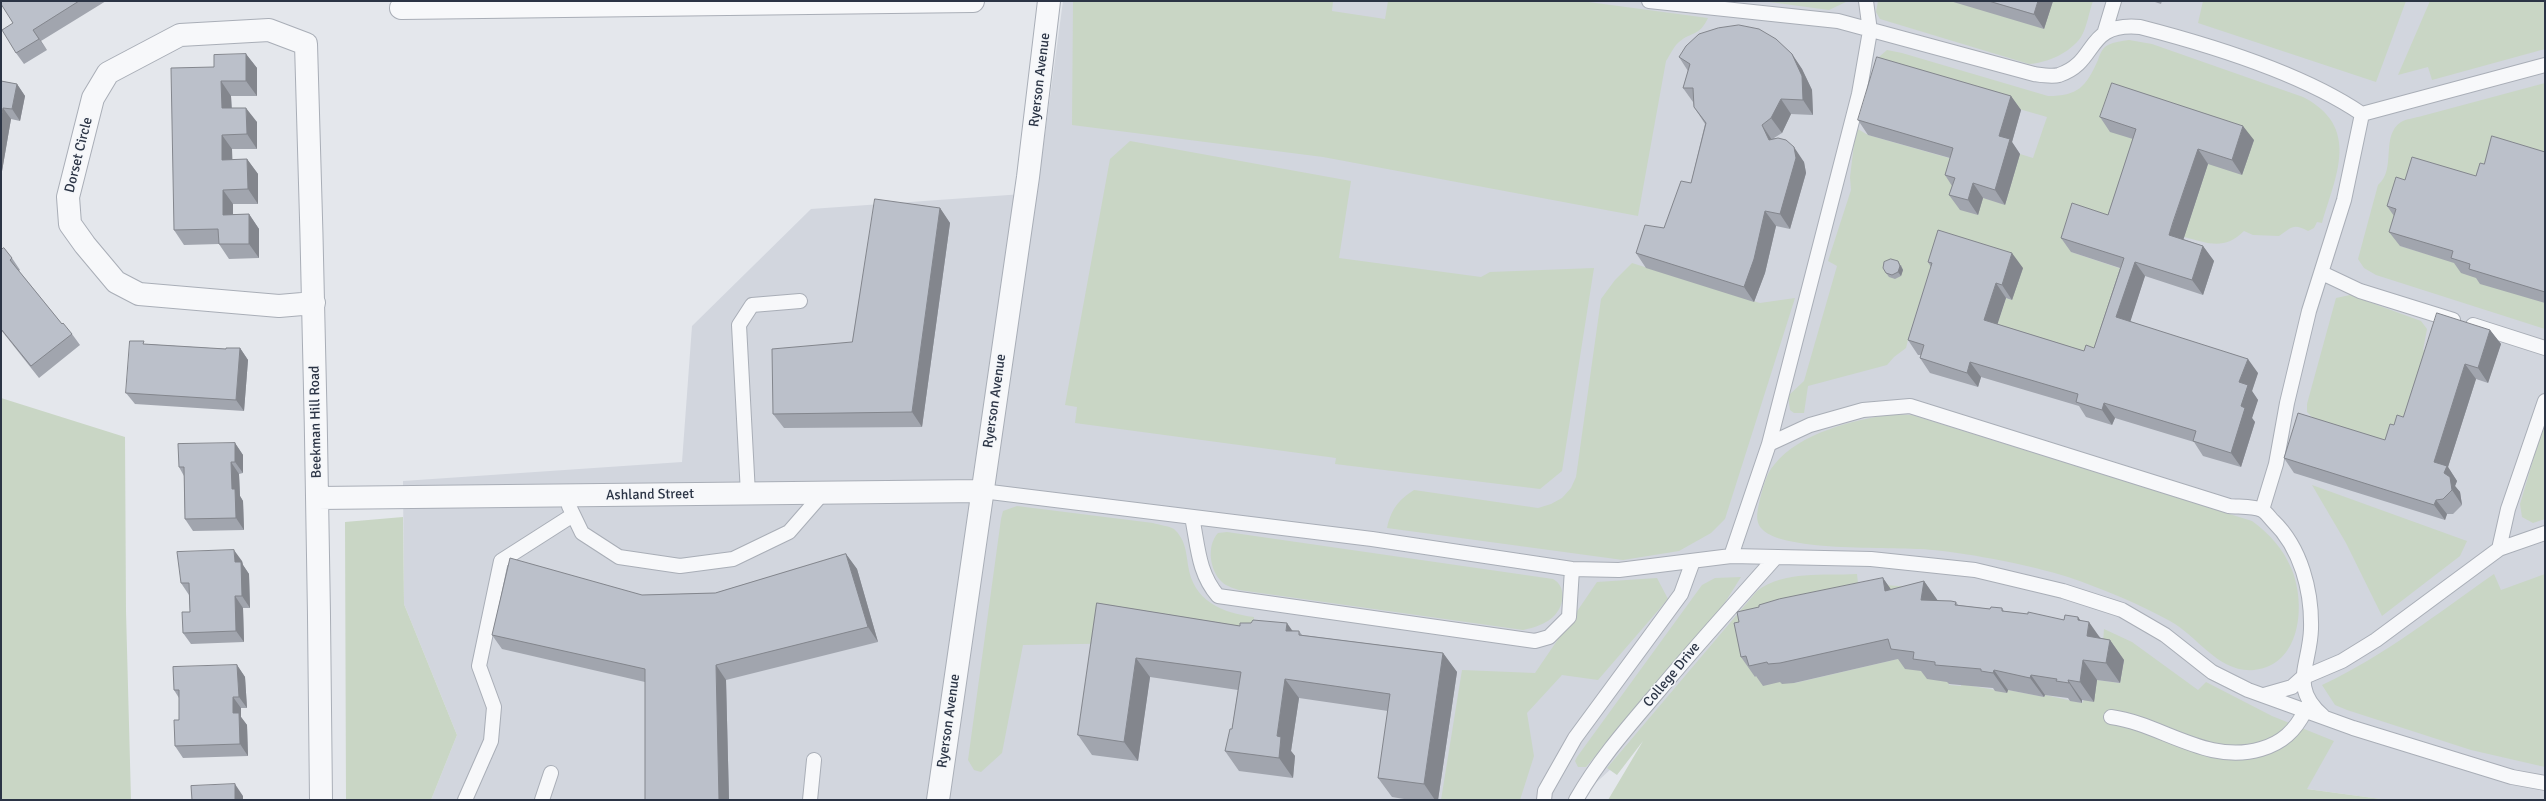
<!DOCTYPE html>
<style>
body{margin:0}
#map{position:relative;width:2546px;height:801px;overflow:hidden;background:#e4e7ec;font-family:Signika,sans-serif}
canvas{display:block}
.frame{position:absolute;inset:0;border:2px solid #2b3445;pointer-events:none}
</style>
<div id="map">
<canvas width="2546" height="801"></canvas>
<div class="frame"></div>
</div>
<script>
const context = document.querySelector('canvas').getContext('2d');
context.lineJoin = 'round';
function paint(path, color) { context.fillStyle = color; context.fill(path, 'evenodd'); }
function strokePath(path, color, width, dash) { context.strokeStyle = color; context.lineWidth = width; context.lineCap = dash ? 'butt' : 'round'; context.setLineDash(dash || []); context.stroke(path); }
function label(font, color, halo, rows, align = 'center') {
  context.font = font + ' Signika,sans-serif'; context.lineWidth = 3; context.setLineDash([]); context.textBaseline = 'middle'; context.strokeStyle = halo; context.fillStyle = color; for (const [text, x, y, turn = 0] of rows) {
    context.save(); context.translate(x, y); context.rotate((+turn || 0) * Math.PI / 180); context.textAlign = isNaN(turn) ? turn : align; if (halo) context.strokeText(text, 0, 0); context.fillText(text, 0, 0); context.restore();
  }
}
paint(new Path2D(`
 M1063,1h1482v799h-157l-81,-11 -661,-52 -69,63h-1146l26,-65 -53,-131 -1,-123 279,-19 10,-136 119,-117 226,-16z`), '#d2d6de');
paint(new Path2D(`
 M1073,1h260l-1,10 53,8 3,-18h193l127,17c-9,19 -16,13 -29,24 -5,4 -9,13 -13,19l-28,155 -315,-59 -251,-32z
 M1762,1h86l-19,9z
 M1878,1h215c-4,11 -6,26 -12,36 -11,16 -34,26 -52,27l-149,-45 -4,-7z
 M2203,1h203l-30,81 -178,-59z
 M2430,1h115v48l-113,31 -4,-13 -30,8z
 M2129,40l23,4 151,53c58,30 33,78 19,126l-5,-1 -3,6 -6,3c-15,-8 -16,-4 -29,5l-26,-1 -9,-4c-20,20 -36,12 -60,6l24,-73 34,11 -96,-31 -28,86 -47,22 63,21 -30,89 -110,-27 12,-37 6,2 -73,-59 -29,91 -4,16 -12,9 -7,8 -79,21 -4,27h-10l-4,-3 -2,-14 16,-15 33,-115 -9,-5 23,-71 -1,-13 6,-49 12,7 95,27 20,36 22,6 15,-50 13,4 14,-41 -160,-46 -12,-7 4,-7 8,-7 15,3 146,43c30,0 38,-9 50,-36 2,-6 4,-12 10,-15 6,-3 14,-4 21,-5z
 M2545,83v81l-51,14 -94,68 63,19 16,14 66,24v26l-169,-54 -12,-7 -6,-9 20,-74c19,-16 2,-49 23,-63 5,-3 14,-4 21,-6z
 M1130,141l221,40 -12,77 142,19 9,-5 104,-4 -32,203 -22,18 -205,-25 1,-6 -261,-35 2,-16 -12,-2 45,-246z
 M1632,263l128,40 35,-5 -70,221 -14,14 -32,18 -56,9 -236,-32c4,-18 11,-28 27,-38l124,18 13,-4 11,-6 9,-10 5,-11 25,-178 14,-19z
 M2350,295l71,26 6,8 -4,21 5,2 -30,92 -83,-24 -8,-8v-8l29,-106z
 M1,398l124,39 1,174 5,189h-130z
 M1894,414l18,1 340,106c17,12 32,29 40,49 14,35 9,95 -38,100 -36,3 -56,-34 -84,-49 -33,-18 -67,-32 -102,-44 -38,-12 -95,-23 -135,-27 -35,-4 -149,3 -171,-21 -8,-8 -4,-20 -2,-30 3,-11 6,-25 14,-34 26,-33 80,-45 120,-51z
 M2545,420v99l-12,4 -11,-6 -2,-13z
 M2312,485l155,56 -7,15 -78,60 -36,-73z
 M1017,506l136,17c6,2 16,3 21,6 11,10 12,22 14,36 5,36 34,48 66,52l-4,24 -227,4 -21,108 -21,19 -7,-2 -6,-10 33,-241 2,-8z
 M403,517l1,87 53,131 -26,65h-85l-1,-278z
 M1227,532l326,47c13,7 12,25 2,36 -7,8 -21,13 -32,15l-284,-40c-6,-2 -13,-4 -17,-8 -12,-11 -16,-36 -4,-49z
 M1857,574l1,9 54,4 -152,88 21,7 14,1 107,-25 47,24v3l12,1v-2l46,8 1,-2 36,7 1,-2 37,8 15,-23 23,3 4,-23 -21,-18 1,-13 28,13 66,48 8,-8 66,34 62,25 -27,48 81,11h-780l35,-59 -26,34 -10,-7 150,-177c28,-21 66,-15 100,-17z
 M2494,574l7,16 44,-16v193l-74,-17 -124,-40 -12,-5 -13,-20c62,-29 116,-72 172,-111z
 M1741,577l-17,27 -138,163h-8l-3,-6 2,-4 125,-172 13,-7z
 M1657,578l11,21 -70,81 -36,-5 -35,38 7,43 -14,44h-79l21,-130 73,3 62,-91z`), '#c9d6c5');
const lane = new Path2D(`
 M1649,1l189,20 196,53c7,1 18,3 25,1 40,-13 25,-53 81,-48 70,18 162,46 222,87
 M2105,31l9,-30
 M2362,114l183,-49
 M2322,273l38,18 93,29
 M2473,325l72,23
 M1769,444l90,-350 11,-63 -4,-30
 M982,491l390,48 200,30 47,1 112,-14 140,3 104,11 88,21 59,19 43,25 47,37 36,18 105,38 159,49 33,6
 M748,494l-9,-169 13,-20 48,-4
 M569,506l13,27 37,24 61,9 53,-7 56,-27 34,-39
 M2262,510l14,-46 11,-61 22,-92 35,-111 18,-86
 M1192,517c6,29 6,56 26,79l317,45 14,-4 20,-20 3,-48
 M2499,549l46,-16
 M1731,556l38,-112 41,-19 53,-15 47,-4 319,100c10,1 25,0 33,4 4,2 8,8 11,11 28,27 39,70 38,108 -1,36 -22,58 12,87
 M2264,695l28,-8 10,-9 40,-17 34,-21 123,-91 9,-40 37,-108
 M2111,717c51,7 96,48 150,32 21,-6 34,-18 44,-38
 M465,800l26,-59 3,-34 -15,-41 22,-105 72,-46
 M542,800l9,-27
 M810,800l4,-40
 M1544,800l1,-9 30,-53 106,-144 12,-33
 M1576,800c22,-39 51,-72 80,-106 39,-47 80,-92 120,-137`);
const street = new Path2D(`
 M401,8l572,-7
 M314,303l-35,3 -140,-12 -23,-12 -31,-37 -15,-21 -2,-27 25,-99 15,-25 72,-38 89,-5 37,14c8,252 13,504 15,756
 M318,498l664,-7
 M938,800l90,-623 21,-176`);
strokePath(lane, '#a9aeb7', 16);
strokePath(street, '#a9aeb7', 24);
strokePath(lane, '#f7f8fa', 14);
strokePath(street, '#f7f8fa', 22);
paint(new Path2D(`
 M1,1h105l-65,40 6,9 -23,14 -8,-11 -3,-30z
 M1950,1h103l-9,28z
 M2152,1h10l-1,3z
 M246,54l11,14v28h-26l1,12 25,14v27h-25v11l15,-1 11,15v30h-25v10h16l10,15v29l-30,1 -10,-15 -35,1 -10,-15 40,-163z
 M1792,54l10,15 10,21 1,25 -22,-1 -9,19 -8,5 30,24 2,11 -16,56 -14,-3 -11,47 -11,29 -108,-34 -10,-15 28,-25 27,-45 14,-59 -11,-17 -1,-5 -10,-14 5,-17 -9,-14z
 M1,81l16,3 8,12 -5,25 -9,-2 -10,58z
 M2011,96l10,14 -9,32 8,12 -15,51 -22,-7 -5,17 -18,-5 -11,-15 3,-9 -7,-11 5,-17 -82,-23 -10,-15z
 M2100,117l154,23 -12,35 -34,-11 -24,73 -1,2 20,7 11,15 -11,34 -58,-19 -15,45 128,52 -6,18 6,9 -6,18 3,4 -14,45 -38,-11 -9,-14 -79,-24 -3,7 -26,-8 -7,-11 -98,-29 -3,10 -48,-14 -10,-15 1,-3h-3l-10,-15 23,-73 -3,-5 95,6 -11,32 -6,-2 -9,26 87,27 10,-3 26,-80 -49,-16 -10,-14 47,-23 25,-76 -23,-7z
 M2545,152v151l-65,-19 -4,-6 -15,-5 -7,-10 -54,-17 -11,-14 5,-16 -7,-10 18,-26 71,-4 8,-12z
 M940,208l10,15 -28,204 -138,1 -11,-14 79,-72z
 M1,250l11,8 8,12 -1,1 43,53 10,10 8,11 -41,33 -38,-48z
 M1901,265l2,5 -2,6 -6,3 -6,-2 -3,-4z
 M2490,330l11,14 -13,39 -12,-4 -28,88 9,14 -2,5 5,6 2,13 -9,9h-6l-2,6 -151,-47 -10,-15 101,-18 9,-15 9,-8z
 M145,344l81,5 14,-1 8,12 -4,51 -109,-7 -9,-11z
 M235,443l8,12v18l-4,1 1,22 3,5 1,29 -51,1 -8,-12 -1,-43 -5,-9z
 M846,554l11,15 21,73 -152,38 3,120h-84v-118l-143,-33 -10,-14 150,-40 73,-2z
 M242,561l1,4 6,9 1,34h-7l1,34 -53,2 -8,-11 7,-21 -1,-17 -8,-12z
 M1883,578l8,12 33,-9 14,20 18,1 2,3 32,4 12,-1 2,3 60,9h16l21,18 9,2 14,20 -4,23 -23,-3 -3,22 -12,-2v3l-12,-2 -2,-3 -23,-3 -1,2 -36,-7 -1,3 -12,-2 -2,-3 -44,-4 -2,-2 -20,-3 -6,-8 -16,-2 -7,-10 -104,24 -12,1 -2,-2 -17,4 -7,-10 -1,1 -14,-20 -2,-35 20,-15z
 M1097,603l143,23 59,5 3,4 141,18 14,19 -19,128h-28l-18,-3 -14,-19 10,-67 -89,-13 -8,53 4,5 -2,22 -54,-7 -14,-20 7,-22 6,-39 -88,-13 -12,84 -46,-6 -14,-20z
 M237,665l8,12 2,31h-6v9l6,8 1,31 -65,2 -8,-12 4,-26v-22l-5,-8z`), '#a1a5ae');
paint(new Path2D(`
 M2038,1h15l-9,28 -10,-15z
 M33,30l8,11 6,9 -8,-11z
 M246,54l11,14v28l-11,-15z
 M1792,54l10,15 10,21 1,25 -10,-15z
 M221,81l10,15 1,27 -10,-15z
 M17,84l8,12 -5,25 -8,-12z
 M2011,96l10,14 -9,32 8,12 -15,51 -10,-15 4,-54z
 M1781,99l10,15 -9,19 -11,-15z
 M3,108l8,11 -10,58v-58z
 M246,108l11,14v27l-10,-15z
 M1762,125l10,15h-3z
 M2243,126l11,14 -12,35 -10,-15z
 M222,135l10,14 1,25 -11,-14z
 M1794,147l10,15 2,11 -16,56 -10,-15z
 M2198,149l10,15 -28,86 -11,-15z
 M247,159l11,15v30l-10,-15z
 M1973,183l10,15 -5,17 -10,-15z
 M223,190l10,14v25l-10,-14z
 M940,208l10,15 -28,204 -10,-15z
 M1765,211l11,15 -11,47 -11,29 -10,-15z
 M249,214l10,15v29l-10,-14z
 M2203,246l11,15 -11,34 -11,-15z
 M2012,253l11,15 -11,32 -10,-15z
 M1898,261l5,9 -2,6 -3,-4z
 M2135,262l10,14 -18,56 -11,-15z
 M1996,283l10,15 -12,37 -10,-15z
 M2490,330l11,14 -13,39 -10,-15z
 M240,348l8,12 -4,51 -8,-11z
 M2248,359l10,14 -6,18 6,9 -6,18 3,4 -14,45 -10,-14 10,-47 -2,-24z
 M1970,362l11,15 -3,10 -11,-14z
 M2465,364l11,15 -28,88 9,14 -2,5 5,6 2,13 -10,-15 -18,-28z
 M2104,403l11,15 -3,7 -10,-15z
 M235,443l8,12v18l-8,-11z
 M231,462l8,12 1,22 3,5 1,29 -8,-12 -4,-29z
 M2436,500l11,14 -2,6 -11,-15z
 M234,550l8,11 1,4 6,9 1,34 -8,-12 -7,-34z
 M846,554l11,15 21,73 -10,-15z
 M1883,578l14,20 -12,-7z
 M1924,581l14,20 -17,-1z
 M235,596l8,12 1,34 -8,-11z
 M2078,617l10,14 1,-9 14,20 -16,-6 -9,-16z
 M1287,623l14,20 -15,-12z
 M2110,640l14,20 -4,23 -14,-20z
 M1443,653l14,19 -19,128h-3l-11,-16z
 M1136,658l14,19 -12,84 -14,-19z
 M2083,660l14,20 -3,22 -14,-20z
 M237,665l8,12 2,31 -8,-11z
 M716,665l10,15 3,120h-10z
 M1994,670l14,20 -1,3 -14,-20z
 M2031,675l14,20 -1,2 -14,-19z
 M1285,679l14,19 -8,53 4,5 -2,22 -14,-20 -2,-22z
 M2068,680l14,20v3l-13,-20z
 M233,697l8,11v9l6,8 1,31 -8,-12 -7,-31z
 M235,784l8,12v4h-8z`), '#83868d');
const building = new Path2D(`
 M1,1h78l-46,29 6,9 -23,14 -14,-23 11,-7 -12,-19z
 M1989,1h49l-4,13z
 M1739,25l20,4 17,10 16,15 10,22 1,24 -22,-1 -10,19 -9,7 7,15 9,-2 8,2 8,7 2,11 -16,56 -15,-3 -11,48 -10,28 -108,-34 9,-28 19,3 17,-47 10,2 15,-60 -12,-16 -1,-19h-10l7,-24 -11,-7 7,-11 13,-12 19,-6z
 M246,54v27h-25l1,27h24l1,26 -25,1v25l25,-1 1,30 -25,1v25l26,-1v30h-30l-1,-15 -44,1 -3,-162 43,-1v-12z
 M1877,57l134,39 -12,40 11,3 -15,51 -22,-7 -5,17 -19,-5 6,-17 -10,-3 8,-27 -95,-28z
 M1,81l16,3 -5,25 -9,-1 -2,11z
 M2112,83l131,43 -11,34 -34,-11 -25,73 -4,13 34,11 -11,34 -57,-18 -19,55 132,42 -9,23 9,3 -7,21 4,2 -14,45 -38,-12 3,-10 -92,-28 -2,7 -26,-8 2,-8 -108,-32 -3,11 -47,-15 4,-13 -16,-5 24,-77 -4,-1 10,-32 74,23 -10,32 -6,-2 -12,37 100,31 2,-6 8,3 30,-90 -63,-20 11,-35 36,12 28,-86 -36,-12z
 M2492,136l53,16v140l-76,-23 1,-5 -19,-6 2,-7 -64,-19 7,-23 -9,-3 9,-29 9,3 7,-23 64,19 4,-13 4,1z
 M875,199l65,9 -28,204 -139,2 -1,-65 80,-7z
 M4,248l8,10 -2,2 52,64 1,-1 9,11 -41,32 -30,-37v-79z
 M1891,259l7,2 2,5 -2,6 -6,3 -6,-2 -3,-5 1,-6z
 M2437,313l53,17 -12,38 -13,-4 -31,98 13,4 -3,7 6,4 2,13 -9,9 -7,1 -2,5 -150,-47 14,-45 87,27 5,-16 4,1 3,-10 6,2z
 M130,341h14l-1,3 83,5v-1h14l-4,52 -110,-7z
 M235,443v19h-4l1,27h3l1,29 -51,1 -1,-52h-5l-1,-23z
 M234,550l1,12h6l1,34h-7l1,35 -53,2 -1,-21h8l-1,-29h-8l-4,-31z
 M846,554l22,73 -152,38 3,135h-74v-131l-153,-34 18,-77 132,37 73,-2z
 M1883,578l2,13 39,-10 -3,19 30,1 5,1 -1,3 35,4 1,-2 11,1v3l26,3v-2l36,8 1,-5 13,2v3l11,2 -2,14 23,4 -4,23 -23,-3 -3,22 -12,-2 1,3 -13,-2 1,-2 -26,-4 -1,3 -36,-8 -1,3 -12,-2v-2l-46,-4v-3l-22,-3 1,-7 -23,-3 -3,-10 -108,24 -12,1 -1,-2 -18,4 -3,-10 -5,1 -7,-34 5,-1 -2,-10 22,-5v-2l20,-6z
 M1097,603l143,23v-3h11l2,-3 34,3 -1,8h13v4l144,18 -19,131 -46,-6 12,-84 -105,-15 -8,57 4,1 -2,21 -54,-7 5,-22h2l9,-57 -105,-14 -12,84 -46,-7z
 M237,665l2,32h-6v16h6l1,31 -65,2 -1,-26h5v-30h-5l-1,-23z
 M235,784v16h-43l-1,-14z`);
paint(building, '#bbc0ca');
strokePath(building, '#83868d', 1);
label('14px', '#2b3445', '#f4f6f9', [
 ["Ryerson Avenue",1040,80,-83],
 ["Dorset Circle",79,155,-76],
 ["Ryerson Avenue",995,401,-82],
 ["Beekman Hill Road",316,422,-91],
 ["Ashland Street",650,495,-1],
 ["College Drive",1672,675,-50],
 ["Ryerson Avenue",949,721,-82]
]);
</script>
